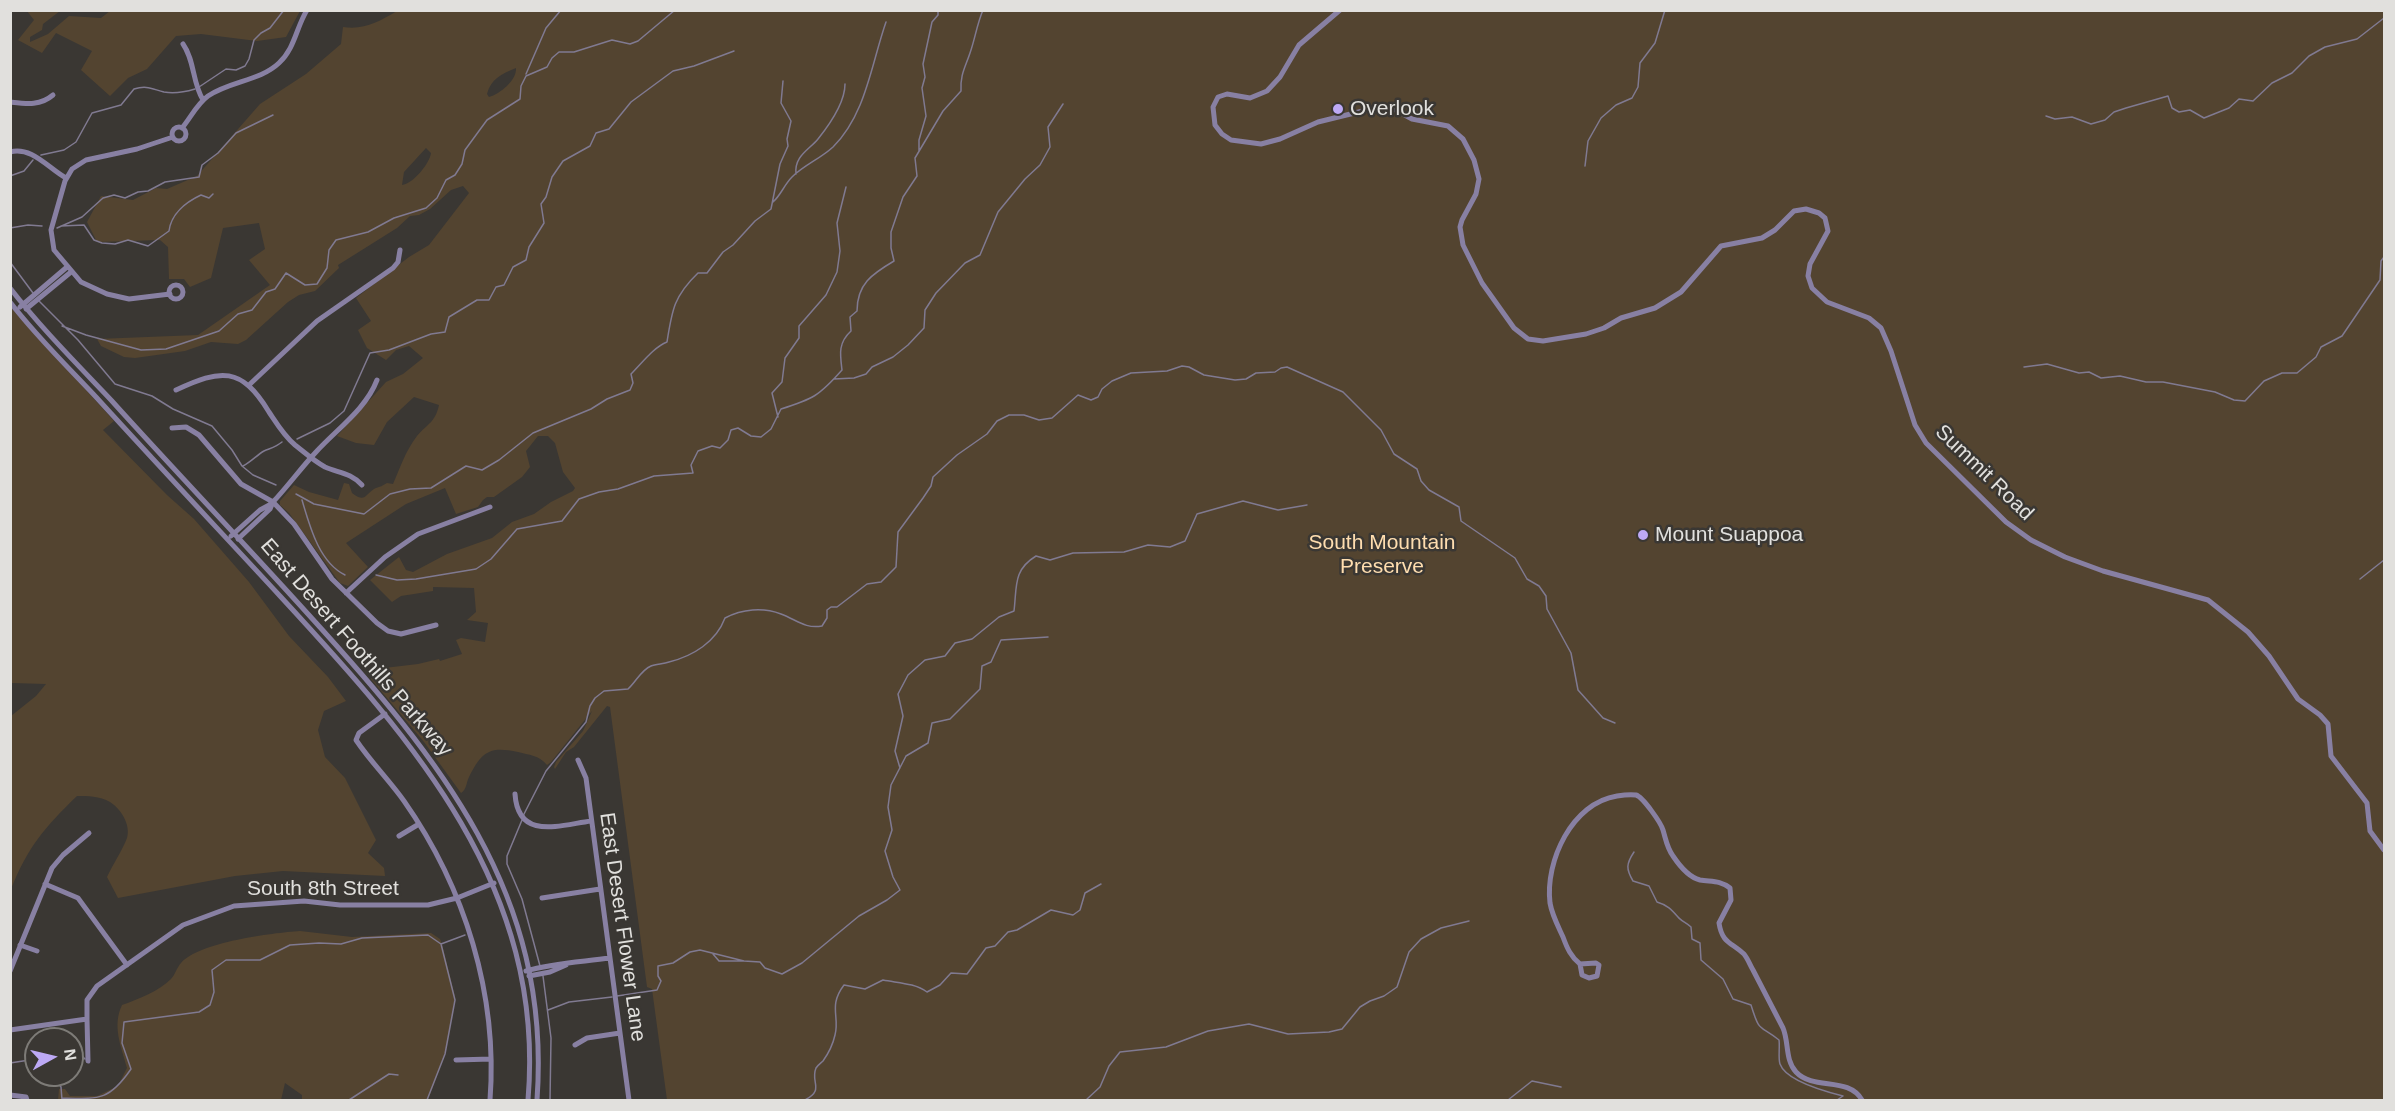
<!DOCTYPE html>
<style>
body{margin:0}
#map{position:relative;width:2395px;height:1111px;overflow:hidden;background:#3a3733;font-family:Helvetica,sans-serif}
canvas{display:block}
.frame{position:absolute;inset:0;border:12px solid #e1e0dd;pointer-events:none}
.north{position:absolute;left:24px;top:1027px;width:60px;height:60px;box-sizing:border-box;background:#3a3733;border:2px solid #7d7b77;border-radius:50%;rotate:82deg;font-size:16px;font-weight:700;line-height:24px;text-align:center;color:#e1e0dd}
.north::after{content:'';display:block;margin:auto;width:21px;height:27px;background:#bda9f5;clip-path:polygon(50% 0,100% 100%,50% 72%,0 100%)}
</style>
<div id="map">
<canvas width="2395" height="1111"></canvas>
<div class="frame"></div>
<div class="north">N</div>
</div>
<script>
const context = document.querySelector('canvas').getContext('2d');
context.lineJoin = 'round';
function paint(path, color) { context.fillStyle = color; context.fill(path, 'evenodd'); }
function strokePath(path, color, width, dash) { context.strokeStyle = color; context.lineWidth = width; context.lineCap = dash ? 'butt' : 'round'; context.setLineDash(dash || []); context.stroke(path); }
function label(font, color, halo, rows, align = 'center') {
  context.font = font + ' Helvetica,sans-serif'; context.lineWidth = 5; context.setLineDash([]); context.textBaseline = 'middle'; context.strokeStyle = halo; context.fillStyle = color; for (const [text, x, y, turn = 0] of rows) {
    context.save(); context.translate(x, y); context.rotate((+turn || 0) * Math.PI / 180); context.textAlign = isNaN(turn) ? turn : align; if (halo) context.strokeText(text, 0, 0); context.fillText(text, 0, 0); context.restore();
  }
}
paint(new Path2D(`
 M27,11h33l-17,13 -1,6 -12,7v5l18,-8 21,-18 32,2 9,-7h190l-14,26 -29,4 -56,-7 -25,2 -29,33 -19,9 -18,18 -29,-26 11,-19 -36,-18 -14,20 -24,-13 16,-20z
 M397,11h1987v1089h-1717l-15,-111 -5,-2 -37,-280 -3,-1 -33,41 -8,5 -11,17 -1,-2 2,-5 27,-31 9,-20 -41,51 -4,3c-8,-10 -18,-10 -29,-13 -28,-6 -36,-1 -49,25 -3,6 -2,12 -8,16l-37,-51 -53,-63 5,-10 42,-5 21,-5 1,2 22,-7 -6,-14 5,-2 24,4 3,-19 -21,-3 9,-8 -2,-24 -41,-1v4l-32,5 -9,6 -22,-22 29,-23 7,13 7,2 34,-18 45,-16 20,-16 22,-8 17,-12 22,-11 2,-3 -12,-16 -8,-29 -7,-7h-10l-12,15 4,16 -8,10 -28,20h-7l-4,3 -5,7 -22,7 -11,-26 -39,16 -60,39 22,24 -20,19 -8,-3 -51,-70 -9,-8v-4l14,-16 15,7 29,8 6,-17 5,1 3,9c13,10 13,2 22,-4 4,-2 7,-2 13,-6l6,1c7,-16 13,-34 24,-48 11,-13 18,-13 22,-31l-25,-8 -27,25 -13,23 -18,-2 -19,-7 49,-54 17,-8 20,-16 -14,-12 -13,4 -10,10 -19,-12 -9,-18 13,-9 -15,-23 53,-41 20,-12 40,-52 -6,-7 -12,4 -21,19 -11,6 -9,1 -13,12 -59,37 1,3 -24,23 -16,4 -11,7 -42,38 -8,4 -27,-2 -26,9 -50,7 -11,-1 -23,-11 -4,-7 101,-4 72,-50 -21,-25 16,-11 -6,-26 -36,5 -12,50 -21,9 -6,-8h-15l-1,-32 -8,-7 -63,2 -10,-20 14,-26 32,4 23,-12 11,1 30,-13 63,-72 46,-30 35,-30 2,-17c22,3 35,-5 54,-16zM516,68c1,12 -16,26 -27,29l-2,-3c4,-15 14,-20 29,-26zM426,148l5,5c-1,10 -18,31 -29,32l2,-13z
 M11,307l103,114 -11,9 64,65 27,24 55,63 40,54 39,41 18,24 -22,10 -6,19 7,27 20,21 31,62 -8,13 16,15 1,8 -102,-5 -48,5 -117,22 -11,-21c6,-13 15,-26 20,-39 4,-13 -6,-29 -17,-36 -10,-6 -23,-6 -33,-6 -33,32 -49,51 -66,93v-173l25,-20 10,-12 -35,-1z
 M300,931l52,6 79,-4 9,6 2,5 13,53 -9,54 -18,49h-126v-5l-17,-12 -4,17h-223l1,-11h6l5,7h27l21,-10 9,-18c-6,-22 -15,-42 -5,-63 17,-6 37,-14 49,-26 4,-4 6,-12 10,-16 18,-21 91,-30 119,-32z`), '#534430');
strokePath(new Path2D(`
 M526,74l20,-46 15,-18
 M199,87l27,-18 10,1 9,-4 4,-7 5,-19 7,-7 9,-5 14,-18
 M2046,116l9,3 17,-2 19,7 14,-4 9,-8 12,-4 42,-12 4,12 7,4 11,-2 14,8 25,-10 10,-9 14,2 19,-18 20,-10 17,-17 16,-9 32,-8 27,-21
 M919,151v-11l7,-24 -4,-28 3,-11 -2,-13 9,-42 6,-7v-5
 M41,155l23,-5 12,-8 16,-29 29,-8 13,-16c13,-4 18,0 30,3 10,2 21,0 31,-3
 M1585,166l3,-25 13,-23 15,-13 16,-7 6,-11 2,-24 15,-20 10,-33
 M796,174c-2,-18 13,-24 22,-35 12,-15 27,-36 27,-55
 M10,176l14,-5 9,-11
 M773,202c8,-7 11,-17 19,-25 12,-12 28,-18 41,-30 33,-33 38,-82 53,-125
 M61,226l23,-1 10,15 8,3 13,1 13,-4 20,6 21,-15c2,-17 17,-29 32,-36l8,3 4,-4
 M10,228l18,-3 14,1
 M57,228l25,-11 21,-19 11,-3 11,3 13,-6 10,-1 17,-9 34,-5 3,-12 16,-12 18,-20 37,-18
 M10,262l23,31
 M39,301l39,39 37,44 37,12 21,13 39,17 20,24 10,16 11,9 23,10
 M62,326l24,9 55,15 25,-1 53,-18 19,-17 14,-4 14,-18 9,-3 11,-16 19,12 12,-1 10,-16 2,-18 7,-10 32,-8 26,-14 32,-10 11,-10 9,-18 9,-5 7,-11 3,-14 22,-30 33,-21 1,-13 5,-10 21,-9 5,-9 7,-6h15l38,-12 18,4 8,-3 37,-31
 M2024,367l23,-3 32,9 10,-1 12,6 19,-2 26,6h17l52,10 19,8 11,1 19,-20 18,-8h15l19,-16 5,-10 21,-11 38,-56 1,-19 3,-4
 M834,379l20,-1 12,-4 6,-7 21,-10 15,-12 16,-17 1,-18 11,-17 29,-30 15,-8 18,-43 27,-33 15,-14 10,-18 -2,-20 15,-23
 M778,417l-6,-24 10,-11 3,-24 14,-20v-12l27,-31 11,-23 3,-21 -3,-28 9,-36
 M297,439l33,-16 14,-12 26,-58 19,-3 42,-16 14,-2 4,-15 28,-17h12l7,-13 8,-2 9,-18 13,-7 3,-13 15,-24 -3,-19 5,-7 6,-20 11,-16 27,-15 6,-13 13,-4 22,-27 42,-31 21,-5 40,-15
 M243,466c8,-4 14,-11 21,-15 7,-3 12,-4 18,-9
 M296,494l18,10 50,10 26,-20 20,-5 21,-1 35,-22 16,4 17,-10 34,-27 58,-24 16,-10 23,-9 3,-7 -2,-9c11,-11 23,-27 36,-32 5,-32 7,-46 31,-69h9l16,-21 10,-7 22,-24 16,-12 9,-45 8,-18 -1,-7 4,-18 -10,-18 2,-22
 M302,500c8,27 17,62 43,75
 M376,575l21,5 19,-1 60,-10 15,-10 26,-30 45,-8 17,-22 20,-7 19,-3 36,-13 39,-3 -2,-8 7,-14 14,-5 8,2 8,-8 3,-10 7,-2 13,8 10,1 10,-8 10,-20c32,-10 38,-13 61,-39 -2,-16 -4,-27 9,-39l-1,-14 7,-6c0,-27 15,-37 37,-50l-3,-13v-16l12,-35 14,-21 -2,-18 28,-47 18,-20c-1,-16 4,-23 9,-38 5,-14 7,-29 13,-43
 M2360,579l24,-19
 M900,768l-5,-17 8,-35 -5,-22 10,-19 17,-15 20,-4 10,-13 17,-4 27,-22 15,-6c3,-25 -1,-41 22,-55l14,4 23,-7 51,-1 24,-7 22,2 15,-6 12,-27 46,-13 35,9 29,-5
 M523,816l23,-45 40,-49 4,-16 5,-8 9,-7 24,-2c8,-7 13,-19 23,-23 5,-2 12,-2 18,-4 24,-6 47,-20 56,-44 17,-9 38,-11 56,-4 16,6 24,15 41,12l5,-8v-8l4,-3h6l30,-23 14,-2 15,-15 2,-35 25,-34 8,-12 2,-9 24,-22 30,-21 10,-13 12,-6h15l15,5 13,-2 26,-23 13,5 7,-3 4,-8 10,-8 19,-8 36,-2 15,-5 7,1 15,8 31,5 11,-1 10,-6 19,-1 6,-4 6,-1 56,25 38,38 13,24 23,15 4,12 8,9 30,17 2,14 54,37 12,21 12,7 7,10 1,13 24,44 7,37 25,28 12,5
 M522,820l-15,36v8l15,35 18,67
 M1634,852c-8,12 -8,17 -1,29l16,5 8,16c10,3 14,7 21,15 3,4 9,6 13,10l1,12 8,4 1,17 22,19 10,20 18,6c9,29 8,19 28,35 1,7 -1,18 1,24 6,17 47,28 63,32l-6,4
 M713,954l6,7h24
 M543,976l8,62 -1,62
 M617,996l40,-6 4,-9 -3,-5v-10l15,-3 17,-11 10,-2 44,11 16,1 5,6 17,6 20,-11 57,-47 28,-16 13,-10 -7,-13 -8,-26 7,-21 -4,-23 3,-22 15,-29 22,-13 4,-20 18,-4 30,-30 2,-23 9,-4 10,-22 47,-3
 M548,1010l21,-8 43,-5
 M72,1054l7,-1 6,6
 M10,1063l26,-4
 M52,1075l9,12 1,13
 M62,1098c37,1 47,3 69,-29l-9,-26 2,-21 75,-10 11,-7 4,-13 -2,-22 14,-10h34l30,-15 29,-2 22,1 21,-6 66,-3 13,9
 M349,1100l40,-26 9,1
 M427,1100l18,-46 10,-54 -14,-56 24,-9
 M805,1100c20,-10 5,-18 11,-32 2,-3 5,-5 7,-7 5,-7 10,-17 12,-26 5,-18 -7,-29 9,-50l21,4 18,-9c15,3 32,3 44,12l13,-7 11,-12 16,1 19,-26 9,-2 13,-14 9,-2 34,-20 22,5 7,-5 5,-17 16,-9
 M1086,1100l14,-13 9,-21 11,-14 46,-5 42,-16 41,-7 39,10 41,-2 13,-3 18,-22 10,-6 14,-5 13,-9 12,-35 12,-13 20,-11 28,-7
 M1508,1100l24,-19 29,6`), '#807a91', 1.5);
strokePath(new Path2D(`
 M1340,10l-41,35 -19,32 -13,14 -17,7 -23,-4 -9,3 -5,10 2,18 7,9 9,6 30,4 19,-5 38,-17 65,-16 9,2 20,11 36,7 15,13 11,21 5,19 -3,15 -14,26 -2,7 3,18 19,38 32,45 14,11 15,2 43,-7 18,-6 17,-10 34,-10 26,-16 40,-46 41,-8 13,-8 19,-19 12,-2 13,4 6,5 3,13 -18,33 -2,12 4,12 15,14 42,16 12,10 10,23 24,74 11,18 80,79 25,18 34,17 38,14 105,29 40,32 21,24 29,43 22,16 8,9 3,32 36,47 3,28 14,19
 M183,44c12,17 9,38 20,56
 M10,102c17,2 30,4 43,-7
 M172 134a7 7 0 1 1 14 0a7 7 0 1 1-14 0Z
 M182,128c9,-11 15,-24 26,-32 22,-15 52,-15 71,-33 16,-15 17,-35 28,-53
 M10,152c22,-6 39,17 56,26
 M169 292a7 7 0 1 1 14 0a7 7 0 1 1-14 0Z
 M10,288c31,40 67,76 101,112 65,72 132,142 197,214 131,144 244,279 229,486
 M170,294l-41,5 -22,-5 -26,-12 -27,-32 -3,-20 14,-49 7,-12 14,-9 51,-11 36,-12
 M10,302c26,34 57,64 86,95 61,67 123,133 184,199 134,145 266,292 248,504
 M20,307l47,-40
 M26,309l45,-37
 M249,385l68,-64 76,-53 5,-6 2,-12
 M176,390c45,-21 65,-24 93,22 8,12 15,24 26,33 9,7 19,16 30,22 14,6 26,6 37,18
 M172,428l14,-1 13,8 42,49 32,18 21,22 38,55 45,44 11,8 13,3 35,-9
 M231,536l29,-26 13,-7
 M238,539l32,-30 3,-7c15,-16 28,-34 43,-50 21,-23 50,-43 61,-72
 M346,593l39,-36 33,-23 72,-27
 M385,714l-26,19 -3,7c14,21 33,40 48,61 61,87 94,194 86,299
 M578,760l8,18 43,322
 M515,794c3,47 45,31 76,27
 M399,836l20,-12
 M45,884l33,14 49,67
 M542,898l58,-9
 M20,945l17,6
 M1596,963l3,2 -2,11 -8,2 -7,-3 -2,-11z
 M1580,964c-9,-7 -13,-16 -17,-27 -5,-11 -11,-22 -13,-34 -5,-42 22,-100 67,-107 6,-1 13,-2 19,-1 7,2 25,28 27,35 3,10 4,18 10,26 6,9 15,21 27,24 11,2 20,0 30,8l1,12 -12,23c3,20 12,19 25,31 4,5 6,11 9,16 10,19 20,39 30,58 6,14 2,32 13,44 18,19 52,4 66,28
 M10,971l42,-103 11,-13 26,-22
 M526,971c27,-8 55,-9 84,-13
 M529,976l21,-4 16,-7
 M87,1019l1,42
 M10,1030l77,-11v-19l10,-14 86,-61 51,-19 70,-5 36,4h88l29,-7 37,-15
 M575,1045l12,-7 33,-5
 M456,1060l35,-1
 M10,1095l16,2 1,3`), '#8880a3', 5);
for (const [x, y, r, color] of [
 [1338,109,6,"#bda9f5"],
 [1643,535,6,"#bda9f5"]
]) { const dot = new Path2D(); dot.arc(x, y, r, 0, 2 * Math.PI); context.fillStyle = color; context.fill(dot); strokePath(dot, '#3a3733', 2); }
label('21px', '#e1e0dd', '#3a3733', [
 ["Overlook",1350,109],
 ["Mount Suappoa",1655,535]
], 'left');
label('21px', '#e1e0dd', '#3a3733', [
 ["Summit Road",1984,473,44],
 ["East Desert Foothills Parkway",356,648,49],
 ["South 8th Street",323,889],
 ["East Desert Flower Lane",622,927,82]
]);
label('21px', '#feddaf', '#3a3733', [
 ["South Mountain",1382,543],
 ["Preserve",1382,567]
]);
</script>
